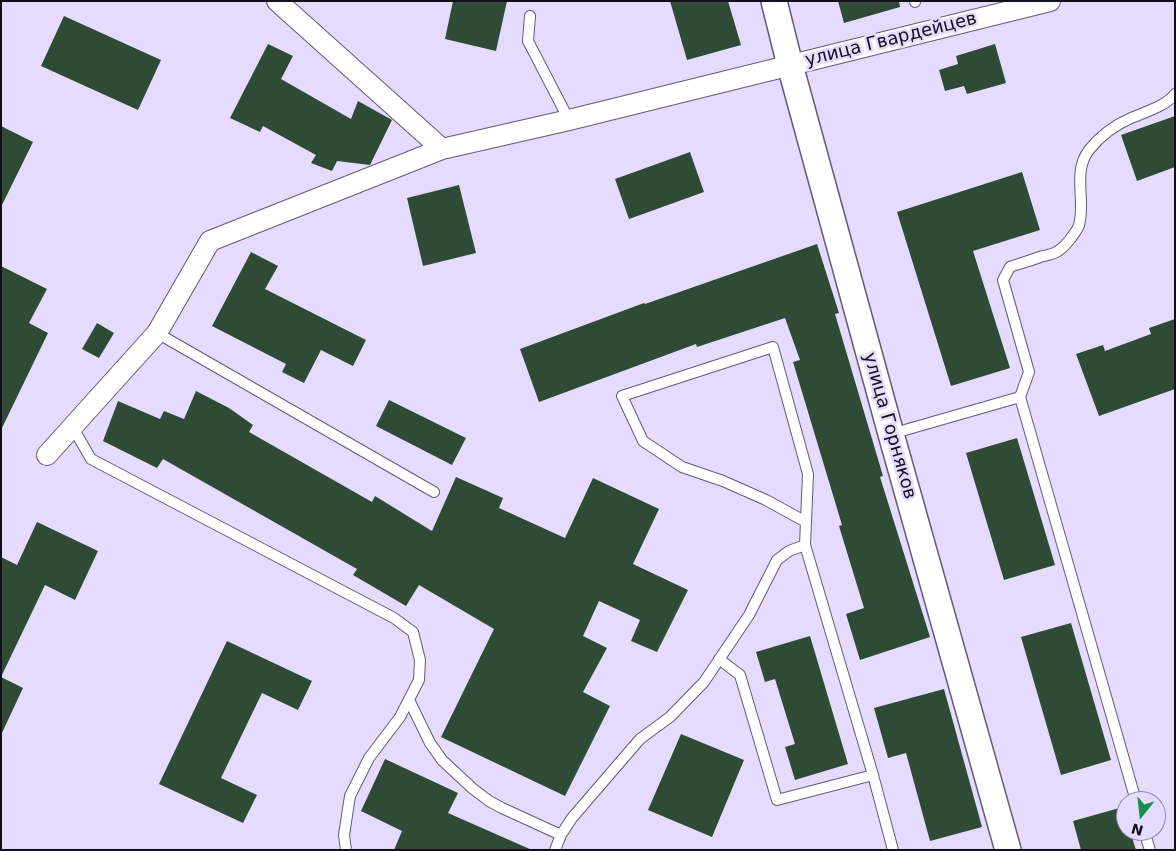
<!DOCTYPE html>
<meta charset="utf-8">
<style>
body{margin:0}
#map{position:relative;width:1176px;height:851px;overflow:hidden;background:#e5dbfe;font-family:"DejaVu Sans",sans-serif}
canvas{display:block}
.frame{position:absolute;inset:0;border:2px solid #120f1b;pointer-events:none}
.north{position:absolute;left:1116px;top:791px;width:50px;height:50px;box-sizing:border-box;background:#e5dbfe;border:1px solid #9189a3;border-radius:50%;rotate:196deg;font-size:14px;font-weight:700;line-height:20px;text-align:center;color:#120f1b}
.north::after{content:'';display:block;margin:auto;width:18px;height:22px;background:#178f49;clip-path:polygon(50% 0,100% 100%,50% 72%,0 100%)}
</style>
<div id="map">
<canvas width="1176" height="851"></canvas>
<div class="frame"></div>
<div class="north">N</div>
</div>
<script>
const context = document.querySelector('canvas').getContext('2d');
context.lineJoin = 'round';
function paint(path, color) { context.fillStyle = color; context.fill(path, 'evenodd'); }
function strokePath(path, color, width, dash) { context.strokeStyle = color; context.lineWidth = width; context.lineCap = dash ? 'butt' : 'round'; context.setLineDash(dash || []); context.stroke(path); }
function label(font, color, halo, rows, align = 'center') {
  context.font = font + ' "DejaVu Sans",sans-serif'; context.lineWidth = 5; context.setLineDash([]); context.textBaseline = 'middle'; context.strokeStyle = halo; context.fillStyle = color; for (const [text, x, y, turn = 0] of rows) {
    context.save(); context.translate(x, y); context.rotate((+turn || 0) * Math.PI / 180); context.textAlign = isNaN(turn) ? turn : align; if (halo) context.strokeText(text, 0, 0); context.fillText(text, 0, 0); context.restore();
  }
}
paint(new Path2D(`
 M453,1h54l-11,50 -51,-12z
 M670,1h58l13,44 -54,15z
 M838,1h61l1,6 -56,16z
 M64,16l97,44 -23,50 -97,-44z
 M268,44l25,12 -12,23 70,40 7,-18 34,19 -22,45 -33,-4 -5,10 -21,-8 5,-8 -53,-29 -3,6 -30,-14z
 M995,44l11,39 -39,11 -3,-8 -19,5 -6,-21 19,-6 -2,-8z
 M1175,116v51l-38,14 -16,-46z
 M1,126l32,16 -32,65z
 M690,152l14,40 -75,27 -14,-40z
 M1022,172l18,58 -67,21 37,117 -59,18 -54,-174z
 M459,185l17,68 -53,13 -16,-68z
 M817,244l22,69 -4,1 48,162 -3,1 50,160 -70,23 -14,-46 18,-6 -25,-82 3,-1 -49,-163 7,-2 -15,-42 -88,29 -1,-3 -157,58 -19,-53 124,-46 1,1z
 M251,252l27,14 -13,23 101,51 -13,26 -32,-16 -17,33 -22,-11 4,-8 -74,-38z
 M1,266l46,23 -18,34 19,10 -47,97z
 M1175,319v70l-76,27 -23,-62 27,-9 2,6 46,-17 -2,-6z
 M97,323l17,10 -15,25 -17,-9z
 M196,391l33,17 24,17 -4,7 123,70 3,-6 57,35 24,-54 47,21 -4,10 66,30 28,-60 66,31 -26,55 55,26 -31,62 -26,-11 9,-21 -41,-19 -16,35 24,12 -24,44 27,14 -45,90 -124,-59 53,-108 -75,-44 -13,21 -53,-31 4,-6 -194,-110 -6,9 -54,-27 15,-40 42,18 4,-8 20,8z
 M389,400l77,38 -14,27 -76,-39z
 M1017,438l38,127 -51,15 -38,-127z
 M37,522l61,29 -23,49 -30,-15 -44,92 22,11 -22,47v-178l16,8z
 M1071,623l40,137 -50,15 -40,-138z
 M810,636l38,128 -53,16 -10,-33 10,-3 -20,-65 -10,3 -9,-30z
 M227,641l85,40 -14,29 -36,-17 -41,85 36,17 -14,28 -84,-39z
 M944,689l38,138 -52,14 -24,-88 -18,5 -14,-50z
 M681,734l63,26 -32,77 -64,-27z
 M385,759l73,34 -10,20 84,37h-138l8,-19 -41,-20z
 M1123,807l3,9v15h4l6,19h-55l-8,-29z`), '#2f4b36');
const service = new Path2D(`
 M915,1v1
 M530,16l-2,25 41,79
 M157,333l277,159
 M1020,397l9,-25 -26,-92 7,-13c11,-4 22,-7 33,-11 5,-1 11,-2 15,-5 5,-3 10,-9 13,-13 3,-4 7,-9 8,-13 7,-25 -7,-53 10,-75 11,-14 26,-25 42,-32 14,-6 35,-12 44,-24
 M72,426l19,33 303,159 19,14 7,28 -1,20 -19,37 -31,41 -19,38 -6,39 2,15
 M891,434l129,-37 116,404
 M806,522l-40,-22 -43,-19 -41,-14 -39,-26 -21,-45 151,-49 35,127 -3,71 68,230 20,75
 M719,659l21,16 37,125 96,-25
 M409,700l21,43 12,17 30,28 17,13 13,7 59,27
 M1144,831l6,19
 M555,850l6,-15 11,-17 68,-79 30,-22 34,-35 45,-67 28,-55 12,-9 16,-6`);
const minor = new Path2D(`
 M277,1l165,148
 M47,455l110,-122 53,-92 232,-92 127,-29 481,-119`);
const tertiary = new Path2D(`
 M774,1l16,64 101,369 117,416`);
strokePath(service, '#635a78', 12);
strokePath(minor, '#635a78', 22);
strokePath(tertiary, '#635a78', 28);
strokePath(service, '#fff', 10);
strokePath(minor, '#fff', 20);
strokePath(tertiary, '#fff', 25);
label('18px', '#120f1b', '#e5dbfe', [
 ["улица Гвардейцев",891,40,-14],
 ["улица Горняков",889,426,74]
]);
</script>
